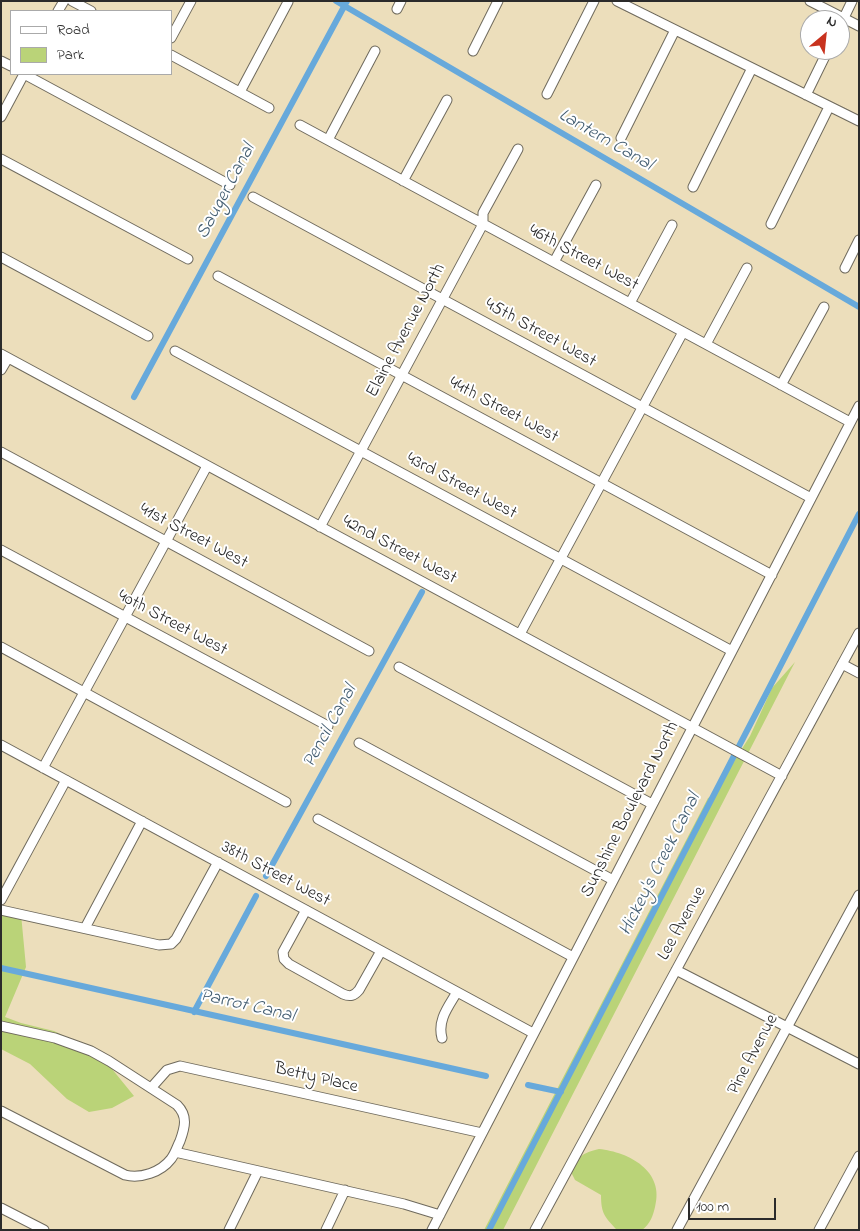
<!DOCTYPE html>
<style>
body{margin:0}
#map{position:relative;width:860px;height:1231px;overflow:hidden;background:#ecdebb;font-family:"Indie Flower",sans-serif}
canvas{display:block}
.frame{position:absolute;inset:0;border:2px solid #2b2b2b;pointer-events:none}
.legend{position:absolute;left:10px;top:10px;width:162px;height:65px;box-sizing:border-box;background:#fff;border:1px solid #aaa;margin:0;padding:6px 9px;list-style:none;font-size:15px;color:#2b2b2b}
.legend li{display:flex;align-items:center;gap:10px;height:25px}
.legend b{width:25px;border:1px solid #aaa}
.north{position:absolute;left:800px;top:10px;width:50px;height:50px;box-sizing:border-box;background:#fff;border:1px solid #aaa;border-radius:50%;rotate:28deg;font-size:14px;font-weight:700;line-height:20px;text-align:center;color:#2b2b2b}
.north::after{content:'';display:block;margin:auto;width:18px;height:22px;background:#c8321e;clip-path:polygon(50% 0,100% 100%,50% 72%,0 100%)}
.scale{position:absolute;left:688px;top:1198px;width:88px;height:22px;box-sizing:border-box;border:2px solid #2b2b2b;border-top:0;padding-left:6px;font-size:15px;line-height:18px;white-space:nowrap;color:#2b2b2b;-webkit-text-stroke:4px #fff;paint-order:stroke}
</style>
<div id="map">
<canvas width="860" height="1231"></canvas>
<div class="frame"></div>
<ul class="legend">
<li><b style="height:6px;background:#fff"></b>Road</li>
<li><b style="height:14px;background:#bad378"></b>Park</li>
</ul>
<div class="north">N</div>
<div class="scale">100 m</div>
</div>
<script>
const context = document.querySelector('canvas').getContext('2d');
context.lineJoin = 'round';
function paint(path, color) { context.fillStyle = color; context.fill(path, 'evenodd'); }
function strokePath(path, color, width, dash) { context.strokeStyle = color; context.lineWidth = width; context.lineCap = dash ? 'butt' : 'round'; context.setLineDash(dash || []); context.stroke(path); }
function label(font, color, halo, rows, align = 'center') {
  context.font = font + ' "Indie Flower",sans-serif'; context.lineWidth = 4; context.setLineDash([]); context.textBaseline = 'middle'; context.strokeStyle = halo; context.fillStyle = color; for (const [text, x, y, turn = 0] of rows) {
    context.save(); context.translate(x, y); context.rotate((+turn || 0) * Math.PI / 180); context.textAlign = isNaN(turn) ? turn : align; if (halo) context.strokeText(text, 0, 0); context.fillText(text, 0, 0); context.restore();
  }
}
paint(new Path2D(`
 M795,662l-292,568h-19l224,-432 5,-3 37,-59 22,-48z
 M1,910l20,4 5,53 -21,50 16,6 33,8 45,22 35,43 -22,12 -23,4 -22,-13 -37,-35 -29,-15z
 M599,1149c30,3 66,22 56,58 -2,9 -5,17 -13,23h-25c-12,-13 -16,-16 -16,-35l-26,-15 -4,-8c8,-16 11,-19 28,-23z`), '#bad378');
strokePath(new Path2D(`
 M336,1l523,306
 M134,397l213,-396
 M266,876l156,-284
 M1,968l485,108
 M194,1012l62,-116
 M528,1085l33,7
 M489,1230l370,-716`), '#67a9db', 6);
const minor = new Path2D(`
 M72,1l19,10
 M617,1l242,120
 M810,1l49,25
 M397,9l4,-8
 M58,11l6,-10
 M840,26l12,-25
 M171,38l20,-37
 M473,51l25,-50
 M171,55l98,53
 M1,61l10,5
 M240,92l48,-90
 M547,94l47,-93
 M806,95l22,-45
 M1,117l23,-43 206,111
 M300,125l550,297
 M621,138l54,-108
 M328,140l47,-89
 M1,159l187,100
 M403,181l44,-81
 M693,187l59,-119
 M253,197l558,301
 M771,224l58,-117
 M1,257l147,79
 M554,262l42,-77
 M845,268l14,-28
 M218,276l554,299
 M630,303l42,-78
 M706,344l41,-76
 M175,351l557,300
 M1,354l781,422
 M1,370l7,-12
 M781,385l43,-78
 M1,452l368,199
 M320,527l163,-303v-11l35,-64
 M1,550l327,176
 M520,634l163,-302
 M1,647l285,155
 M842,664l17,9
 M399,667l253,137
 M359,743l254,137
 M1,745l532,288
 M43,768l164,-302
 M318,819l255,138
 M1,900l65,-120
 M1,910l158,35 12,-1 5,-5 42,-77
 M306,910l-23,42 1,7 5,5 54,30c7,3 11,2 16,-4l22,-39
 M85,928l57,-107
 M676,970l183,94
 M1,1026l54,12 36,13 18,10 68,44c11,11 8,22 3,36 -3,6 -5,13 -9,18 -10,13 -30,20 -46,16l-124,-64
 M442,1038c-5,-18 7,-32 15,-46
 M151,1088l16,-18 13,-4 302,67
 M175,1152l229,52 36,11
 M1,1208l43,22
 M229,1230l29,-59
 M326,1230l19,-40
 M432,1230l427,-824
 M535,1230l324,-597
 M677,1230l182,-335
 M819,1230l40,-74`);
strokePath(minor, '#6f6a5d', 11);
strokePath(minor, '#fff', 9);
label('18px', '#2b2b2b', '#fff', [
 ["46th Street West",583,259,28],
 ["Elaine Avenue North",407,331,-62],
 ["45th Street West",540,334,29],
 ["44th Street West",503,411,28],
 ["43rd Street West",461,487,28],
 ["41st Street West",193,537,28],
 ["42nd Street West",399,551,28],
 ["40th Street West",172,624,28],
 ["Sunshine Boulevard North",631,810,-63],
 ["38th Street West",275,875,28],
 ["Lee Avenue",683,924,-61],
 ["Pine Avenue",754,1055,-62],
 ["Betty Place",316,1079,13]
]);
label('italic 19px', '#435d71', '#fff', [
 ["Lantern Canal",605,141,30],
 ["Sauger Canal",227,192,-62],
 ["Pencil Canal",331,727,-61],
 ["Hickey's Creek Canal",661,865,-63],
 ["Parrot Canal",247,1007,13]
]);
</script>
